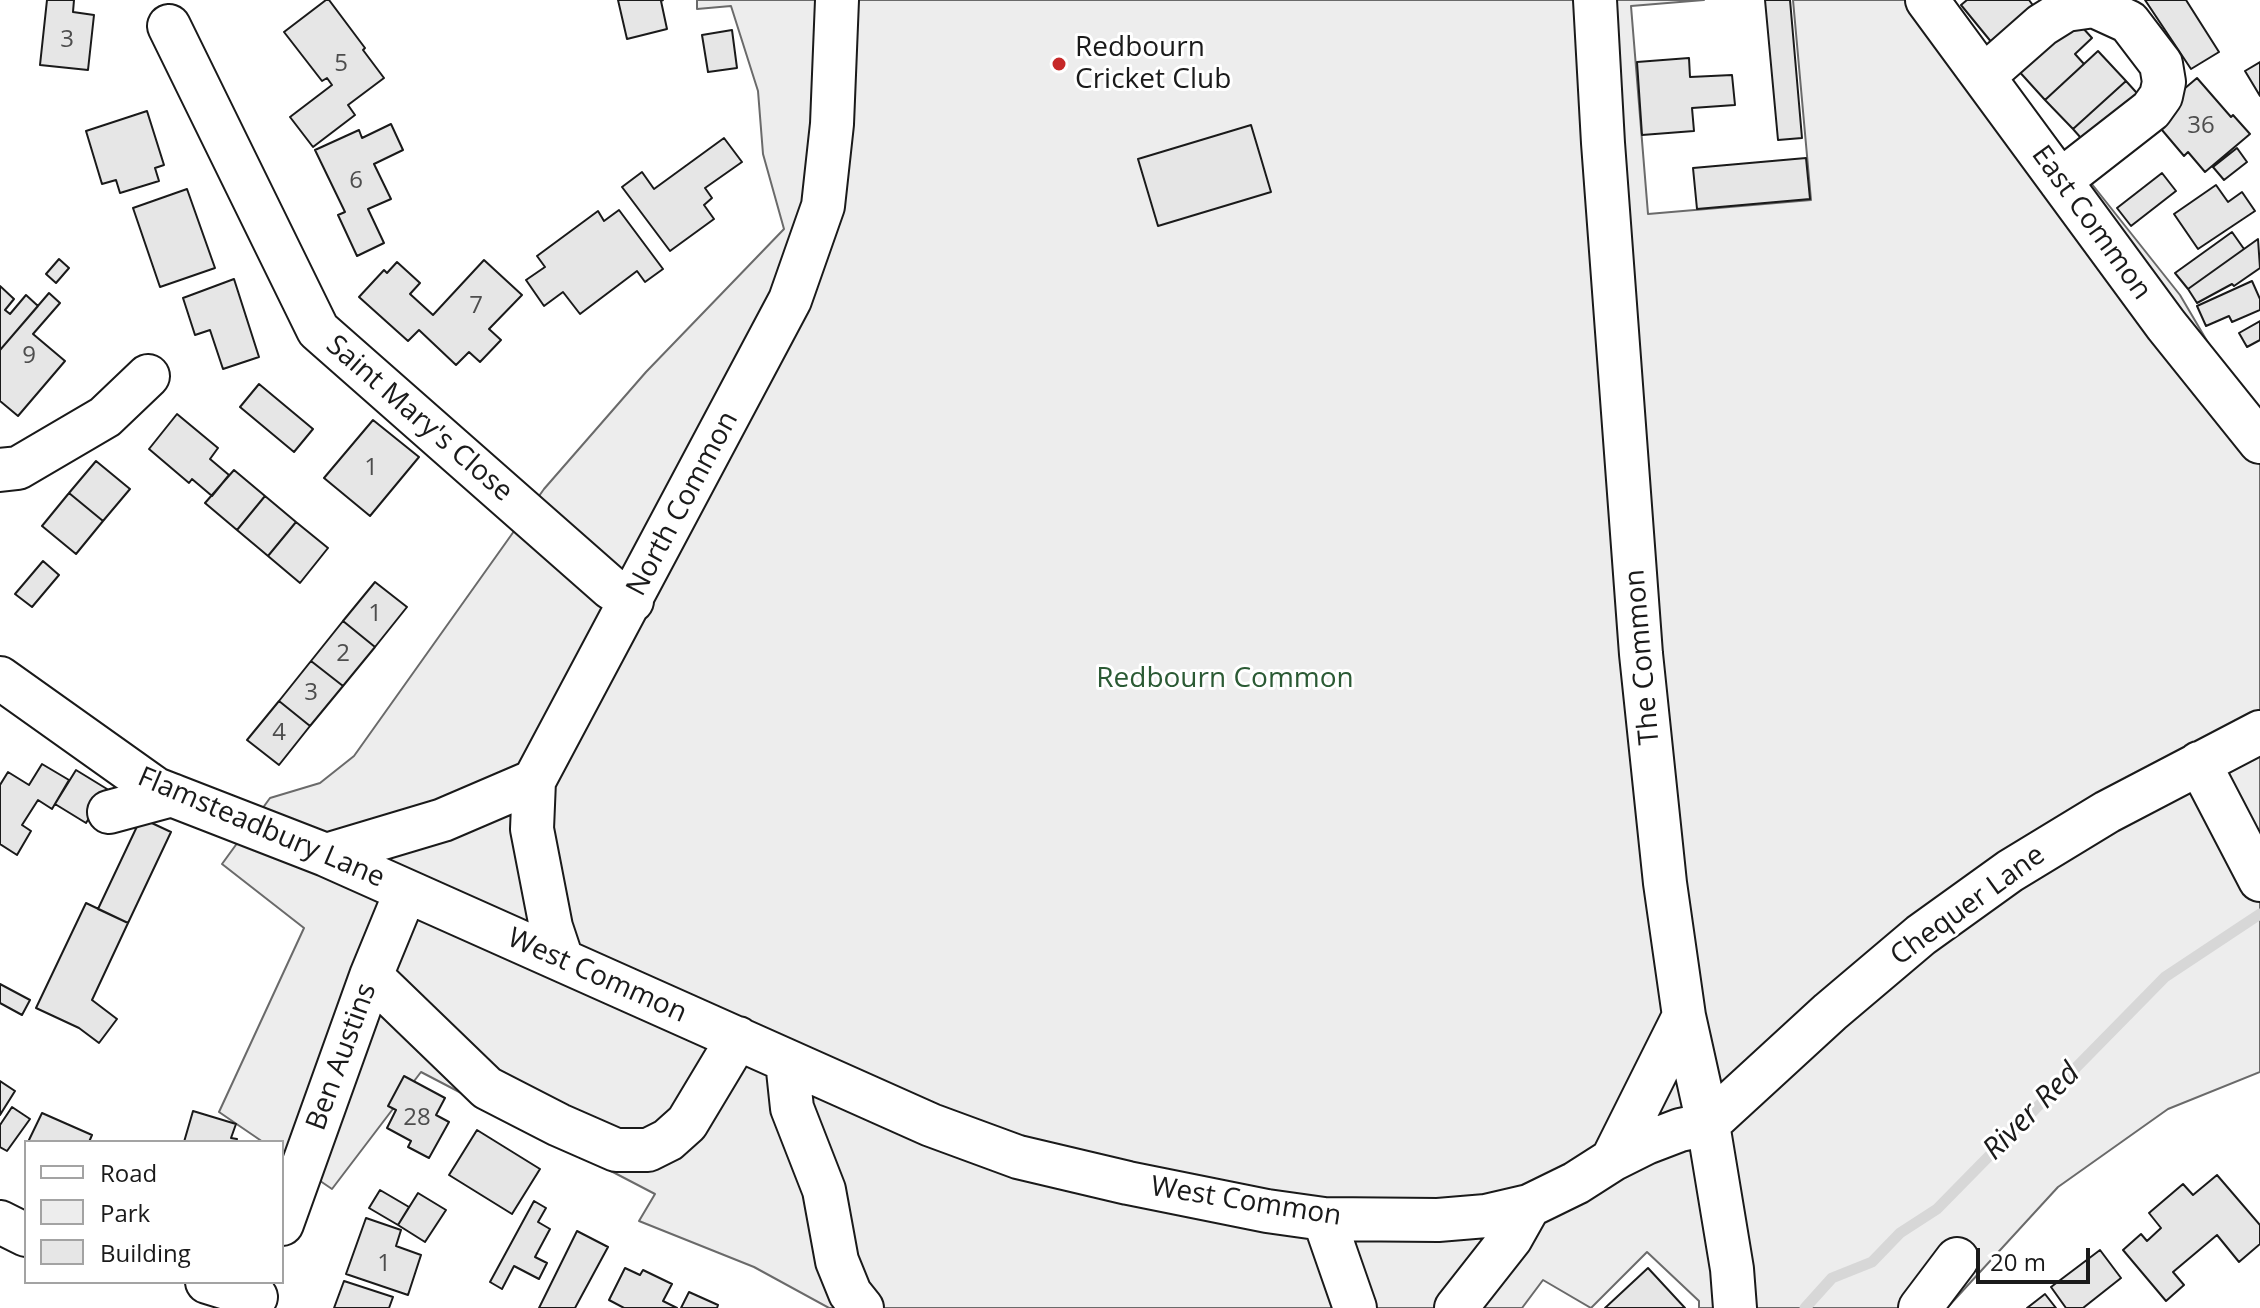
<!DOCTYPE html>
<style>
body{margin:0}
#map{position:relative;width:2260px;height:1308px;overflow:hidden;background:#fff;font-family:"Open Sans",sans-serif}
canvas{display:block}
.legend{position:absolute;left:24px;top:1140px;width:260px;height:144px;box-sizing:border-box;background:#fff;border:2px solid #a3a3a3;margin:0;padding:10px 14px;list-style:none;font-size:24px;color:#1a1a1a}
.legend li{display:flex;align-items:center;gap:16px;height:40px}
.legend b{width:40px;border:2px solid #a3a3a3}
.scale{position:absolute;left:1976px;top:1248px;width:114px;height:36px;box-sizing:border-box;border:4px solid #1a1a1a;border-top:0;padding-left:10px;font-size:24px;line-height:28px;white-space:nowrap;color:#1a1a1a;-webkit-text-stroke:6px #fff;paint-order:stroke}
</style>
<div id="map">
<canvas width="2260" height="1308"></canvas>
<ul class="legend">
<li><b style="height:10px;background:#fff"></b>Road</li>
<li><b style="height:22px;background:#ededed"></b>Park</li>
<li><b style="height:22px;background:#e6e6e6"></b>Building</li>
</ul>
<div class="scale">20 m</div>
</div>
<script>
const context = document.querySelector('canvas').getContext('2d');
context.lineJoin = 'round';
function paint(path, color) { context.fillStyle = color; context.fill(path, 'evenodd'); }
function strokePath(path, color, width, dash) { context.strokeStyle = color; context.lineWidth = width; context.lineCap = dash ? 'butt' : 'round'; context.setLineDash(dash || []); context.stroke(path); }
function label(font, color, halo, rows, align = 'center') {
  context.font = font + ' "Open Sans",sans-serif'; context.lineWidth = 6; context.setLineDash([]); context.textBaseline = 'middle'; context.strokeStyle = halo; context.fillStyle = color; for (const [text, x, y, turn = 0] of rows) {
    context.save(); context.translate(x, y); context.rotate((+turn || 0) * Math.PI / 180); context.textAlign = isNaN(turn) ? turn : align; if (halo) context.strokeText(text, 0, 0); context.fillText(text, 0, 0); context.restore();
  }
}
const green = new Path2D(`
 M697,0h1007l-73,6 17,208 163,-14 -18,-200h161l37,57 189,238 30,51 50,63v663l-92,37 -110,78 -111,121h-248v-7l-52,-49 -56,56 -48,-28 -21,28h-693l-75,-41 -115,-46 16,-27 -234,-122 -89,117 -50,-34v-13h-19l-44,-30 85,-184 -82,-64 48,-66 50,-15 34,-27 190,-267 102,-117 138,-143 -21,-75 -5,-63 -27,-85 -34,3z`);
paint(green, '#ededed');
strokePath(green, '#6a6a6a', 2);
strokePath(new Path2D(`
 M1805,1308l27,-30 40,-16 28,-29 37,-24 228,-232 95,-63`), '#d7d7d7', 11);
const building = new Path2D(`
 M47,0h27l-1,12 21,3 -6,55 -48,-5z
 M326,0h3l36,48 -2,2 21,28 -36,27 7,10 -42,32 -23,-30 42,-32 -5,-7 -5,3 -38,-49z
 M618,0h45l-2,1 6,28 -40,10z
 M1765,0h25l12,138 -24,2z
 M1967,0h62l11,15 -43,34 -36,-44z
 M2145,0h41l33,52 -28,17z
 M2072,16l20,22 -17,16 9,10 -39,36 -29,-32z
 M732,30l5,38 -29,4 -6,-37z
 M2098,51l28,30 -53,48 -28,-29z
 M1689,58l1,19 42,-2 3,30 -43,3 2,23 -52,4 -5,-73z
 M2260,62v34l-15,-25z
 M2197,78l34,39 2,-2 17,19 -45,38 -17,-20 -4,4 -33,-39z
 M2126,81l19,21 -57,44 -15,-17z
 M147,111l17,54 -9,3 4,13 -39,12 -4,-13 -14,4 -16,-53z
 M391,124l12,26 -29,14 17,35 -23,10 16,34 -27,13 -19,-41 7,-3 -30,-62 44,-20 3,8z
 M1251,125l20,67 -113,34 -20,-67z
 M724,138l18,24 -37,26 7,10 -8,7 10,14 -44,32 -48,-64 20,-15 12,17z
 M2237,148l10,14 -23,18 -11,-13z
 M1806,158l4,41 -113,10 -4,-41z
 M2162,173l14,18 -45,35 -14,-18z
 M2216,185l12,17 14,-10 13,19 -57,38 -24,-35z
 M187,189l28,79 -55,19 -27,-79z
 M619,210l44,59 -18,13 -8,-11 -57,43 -17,-22 -19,14 -18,-26 19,-13 -8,-11 61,-45 6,10z
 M2232,232l12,17 -56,40 -13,-16z
 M2258,239l2,29 -26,18 -2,-2 -35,19 -9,-14z
 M59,259l10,9 -13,15 -10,-9z
 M484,260l38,35 -33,34 12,11 -21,22 -11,-10 -13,13 -37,-35 -11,11 -49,-44 25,-27 3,3 10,-11 23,21 -10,11 23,21z
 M234,279l25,78 -36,12 -13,-39 -15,5 -12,-37z
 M2252,281l8,18v11l-28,12 -3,-6 -23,10 -9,-20z
 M0,286l14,13 -9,11 5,4 16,-19 12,11 -38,44z
 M49,293l11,10 -27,31 32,27 -47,55 -18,-15v-51z
 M2260,321v19l-13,7 -8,-14z
 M259,384l54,45 -19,23 -54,-45z
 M177,414l41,34 -8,11 19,16 -17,21 -20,-17 -3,4 -40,-34z
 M373,420l46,37 -49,59 -46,-38z
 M96,461l34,28 -27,32 -34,-28z
 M234,470l31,26 -28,34 -32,-27z
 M69,493l34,28 -27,33 -34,-28z
 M265,496l31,26 -28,34 -31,-26z
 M296,522l32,26 -28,35 -32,-27z
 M43,561l16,14 -27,32 -17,-13z
 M375,582l32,25 -32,40 -32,-26z
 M343,621l32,26 -32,39 -32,-25z
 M311,661l32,25 -33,40 -31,-25z
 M279,701l31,25 -31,39 -32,-25z
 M42,764l27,16 -17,29 -14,-9 -16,25 9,6 -14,24 -17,-11v-59l8,-13 21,13z
 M76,770l31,19 -21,34 -31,-19z
 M141,818l30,14 -43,91 -30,-14z
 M86,903l42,20 -36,77 25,19 -18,24 -20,-15 -43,-20z
 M0,984l30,16 -8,15 -22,-12z
 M404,1076l41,22 -9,17 13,7 -20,36 -21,-11 3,-6 -24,-13 9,-18 -8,-4z
 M0,1081l15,10 -15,24z
 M12,1107l18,12 -23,32 -7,-4v-22z
 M193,1111l43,13 -5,14 6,1 -1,3h-52z
 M42,1113l50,22 -3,7h-61z
 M477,1130l63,39 -28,45 -63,-39z
 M2217,1175l43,50v19l-21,18 -22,-27 -44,37 11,13 -18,16 -43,-51 18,-16 6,7 14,-13 -12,-15 34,-29 10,11z
 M380,1190l29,17 -11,18 -29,-17z
 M418,1193l28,17 -21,32 -27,-17z
 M534,1201l12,7 -8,14 12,7 -15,28 12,6 -8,16 -25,-13 -12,23 -12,-7z
 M366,1218l35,12 -5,16 25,9 -13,40 -62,-21z
 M577,1231l31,16 -33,61h-36z
 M2100,1250l21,28 -38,30h-17l-15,-21z
 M625,1268l15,7 3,-5 29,14 -9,17 14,7h-53l-15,-8z
 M1648,1268l37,40h-80z
 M344,1281l49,16 -4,11h-55z
 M689,1292l29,13 -1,3h-36z
 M2045,1294l11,14h-29z`);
paint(building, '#e6e6e6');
strokePath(building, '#1a1a1a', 2);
const minor = new Path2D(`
 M1595,0l8,143 38,511 24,229 19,133 24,108 24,145 3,39
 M1927,0l239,325 94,117
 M169,26l149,304 293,258 21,13
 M1984,76l58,-51 24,-15 28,-4 35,16 32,42 3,18 -3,14 -10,14 -91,71
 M0,470l18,-2 87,-51 43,-41
 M0,678l156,111 170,66 605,270 87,32 110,26 139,28 57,8 114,1 48,-4 43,-10 47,-23 36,-23 34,-17 34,-13 28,-6 122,-112 91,-77 89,-64 97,-59 153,-80
 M2199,763l61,117
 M534,781l-2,48 19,98 11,33
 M109,812l63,-17
 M326,855l117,-35 91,-39 256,-481 33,-94 9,-82 5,-124
 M371,976l116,112 72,37 57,25h32l20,-10 19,-17 51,-85
 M787,1061l5,47 32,82 13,71 13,32 12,15
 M1612,1160l72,-144
 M1324,1219l31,89
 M0,1222l26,13
 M282,1224l89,-248 35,-85
 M207,1282l49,15
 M1456,1308l55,-70 18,-32
 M1920,1308l37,-49`);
strokePath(minor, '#1a1a1a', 46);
strokePath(minor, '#fff', 42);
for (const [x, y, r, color] of [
 [1059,64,8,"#c62828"]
]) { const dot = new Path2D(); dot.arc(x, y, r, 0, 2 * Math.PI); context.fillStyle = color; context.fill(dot); strokePath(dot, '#fff', 3); }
label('24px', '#4d4d4d', null, [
 ["3",67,40],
 ["5",341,64],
 ["36",2201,126],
 ["6",356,181],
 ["7",476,306],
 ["9",29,356],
 ["1",371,468],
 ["1",375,614],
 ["2",343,654],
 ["3",311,693],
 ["4",279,733],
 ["28",417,1118],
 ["1",384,1264]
]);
label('28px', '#1a1a1a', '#fff', [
 ["Redbourn",1075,48],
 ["Cricket Club",1075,80]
], 'left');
label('28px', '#1a1a1a', '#fff', [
 ["East Common",2091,223,54],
 ["Saint Mary's Close",419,419,41],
 ["North Common",683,504,-62],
 ["The Common",1643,657,-95],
 ["Flamsteadbury Lane",261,828,23],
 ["Chequer Lane",1968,906,-36],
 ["West Common",597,976,24],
 ["Ben Austins",342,1057,-70],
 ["West Common",1246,1202,9]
]);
label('28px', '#2b5a34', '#fff', [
 ["Redbourn Common",1225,679]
]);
label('italic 30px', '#1a1a1a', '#fff', [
 ["River Red",2032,1112,-45]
]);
</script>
